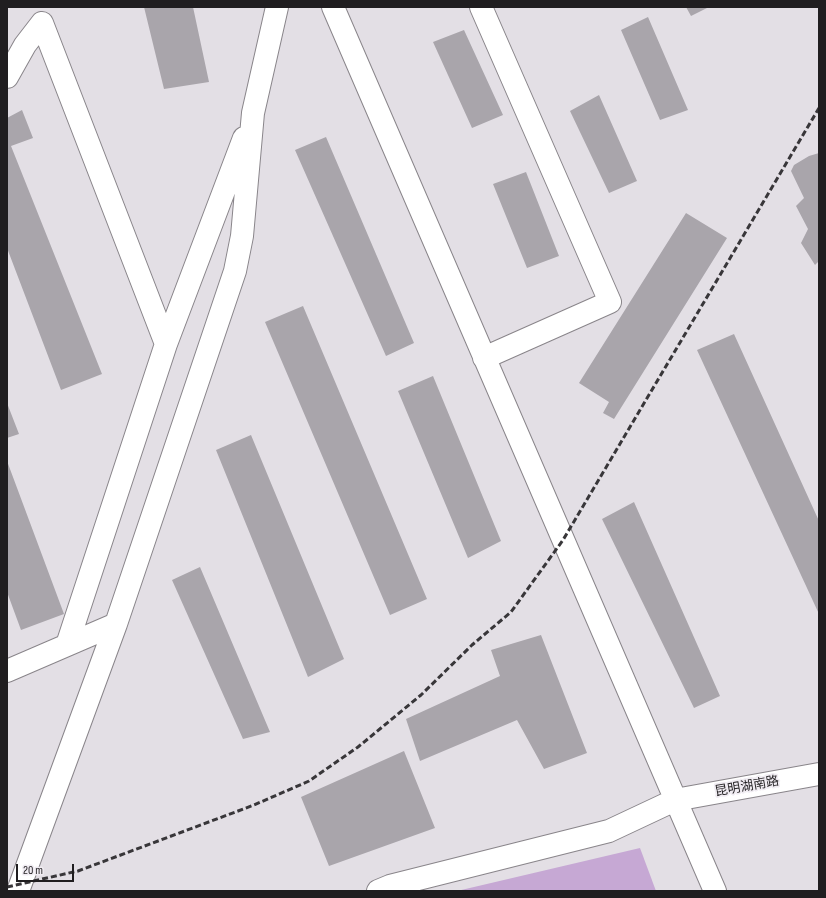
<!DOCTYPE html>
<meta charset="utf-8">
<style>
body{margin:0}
#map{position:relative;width:826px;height:898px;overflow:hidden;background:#e3dfe5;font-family:"Sofia Sans Condensed",sans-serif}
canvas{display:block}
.frame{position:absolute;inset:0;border:8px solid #201e20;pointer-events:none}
.scale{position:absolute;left:16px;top:864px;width:58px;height:18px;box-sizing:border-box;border:2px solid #201e20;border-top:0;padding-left:5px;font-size:12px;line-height:14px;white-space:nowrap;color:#201e20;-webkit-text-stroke:3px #f0ecf2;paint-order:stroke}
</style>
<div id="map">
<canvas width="826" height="898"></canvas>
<div class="frame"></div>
<div class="scale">20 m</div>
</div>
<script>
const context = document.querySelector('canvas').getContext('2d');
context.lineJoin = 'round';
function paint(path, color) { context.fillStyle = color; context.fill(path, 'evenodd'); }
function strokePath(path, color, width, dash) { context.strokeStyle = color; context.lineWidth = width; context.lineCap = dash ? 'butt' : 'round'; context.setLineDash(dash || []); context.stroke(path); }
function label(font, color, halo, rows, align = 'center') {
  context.font = font + ' "Sofia Sans Condensed","Noto Sans SC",sans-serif'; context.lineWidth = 3.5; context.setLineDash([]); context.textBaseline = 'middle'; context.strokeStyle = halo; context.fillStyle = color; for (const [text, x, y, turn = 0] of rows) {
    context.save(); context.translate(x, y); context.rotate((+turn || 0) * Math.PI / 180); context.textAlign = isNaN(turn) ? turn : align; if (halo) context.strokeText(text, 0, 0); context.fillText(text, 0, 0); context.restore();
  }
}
paint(new Path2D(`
 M640,848l16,43h-199z`), '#c6a8d4');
paint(new Path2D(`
 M144,7h49l16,75 -45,7z
 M686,7h23l-18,9z
 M648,17l40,93 -28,10 -39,-90z
 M464,30l39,85 -31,13 -39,-86z
 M599,95l38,86 -28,12 -39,-82z
 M22,110l11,28 -22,8 91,228 -41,16 -54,-142v-130z
 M326,137l88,206 -28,13 -91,-206z
 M819,153v108l-4,4 -14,-22 7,-14 -12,-23 8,-8 -13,-27 3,-6 15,-9z
 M526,172l33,84 -32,12 -34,-84z
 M686,213l41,25 -113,181 -11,-6 6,-11 -30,-19z
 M303,306l124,293 -37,16 -125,-293z
 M734,334l85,187v93l-122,-264z
 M433,376l68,165 -33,17 -70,-167z
 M7,403l12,31 -12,4z
 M251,435l93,224 -36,18 -92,-227z
 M7,461l57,153 -43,16 -14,-38z
 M634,502l86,194 -26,12 -92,-189z
 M200,567l70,165 -27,7 -71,-159z
 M541,635l46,118 -43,16 -27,-49 -97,41 -14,-42 94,-43 -9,-26z
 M404,751l31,77 -106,38 -28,-69z`), '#a9a5ab');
const minor = new Path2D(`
 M333,7l382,884
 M481,7l129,295 -126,56
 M7,77l18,-32 17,-22 124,321 78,-206
 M67,645l99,-301
 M7,671l109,-47
 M18,891l98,-267 119,-353 7,-35 11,-123 24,-106
 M378,891l12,-5 219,-55 66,-31 144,-26`);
strokePath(minor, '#89858a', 24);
strokePath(minor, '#fff', 22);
strokePath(new Path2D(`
 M7,887l71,-16 176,-66 55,-24 49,-34 63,-52 51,-50 39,-33 52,-72 256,-432`), '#383639', 3, [6, 3]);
label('13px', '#201e20', '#f0ecf2', [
 ["昆明湖南路",747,787,-10]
]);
</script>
